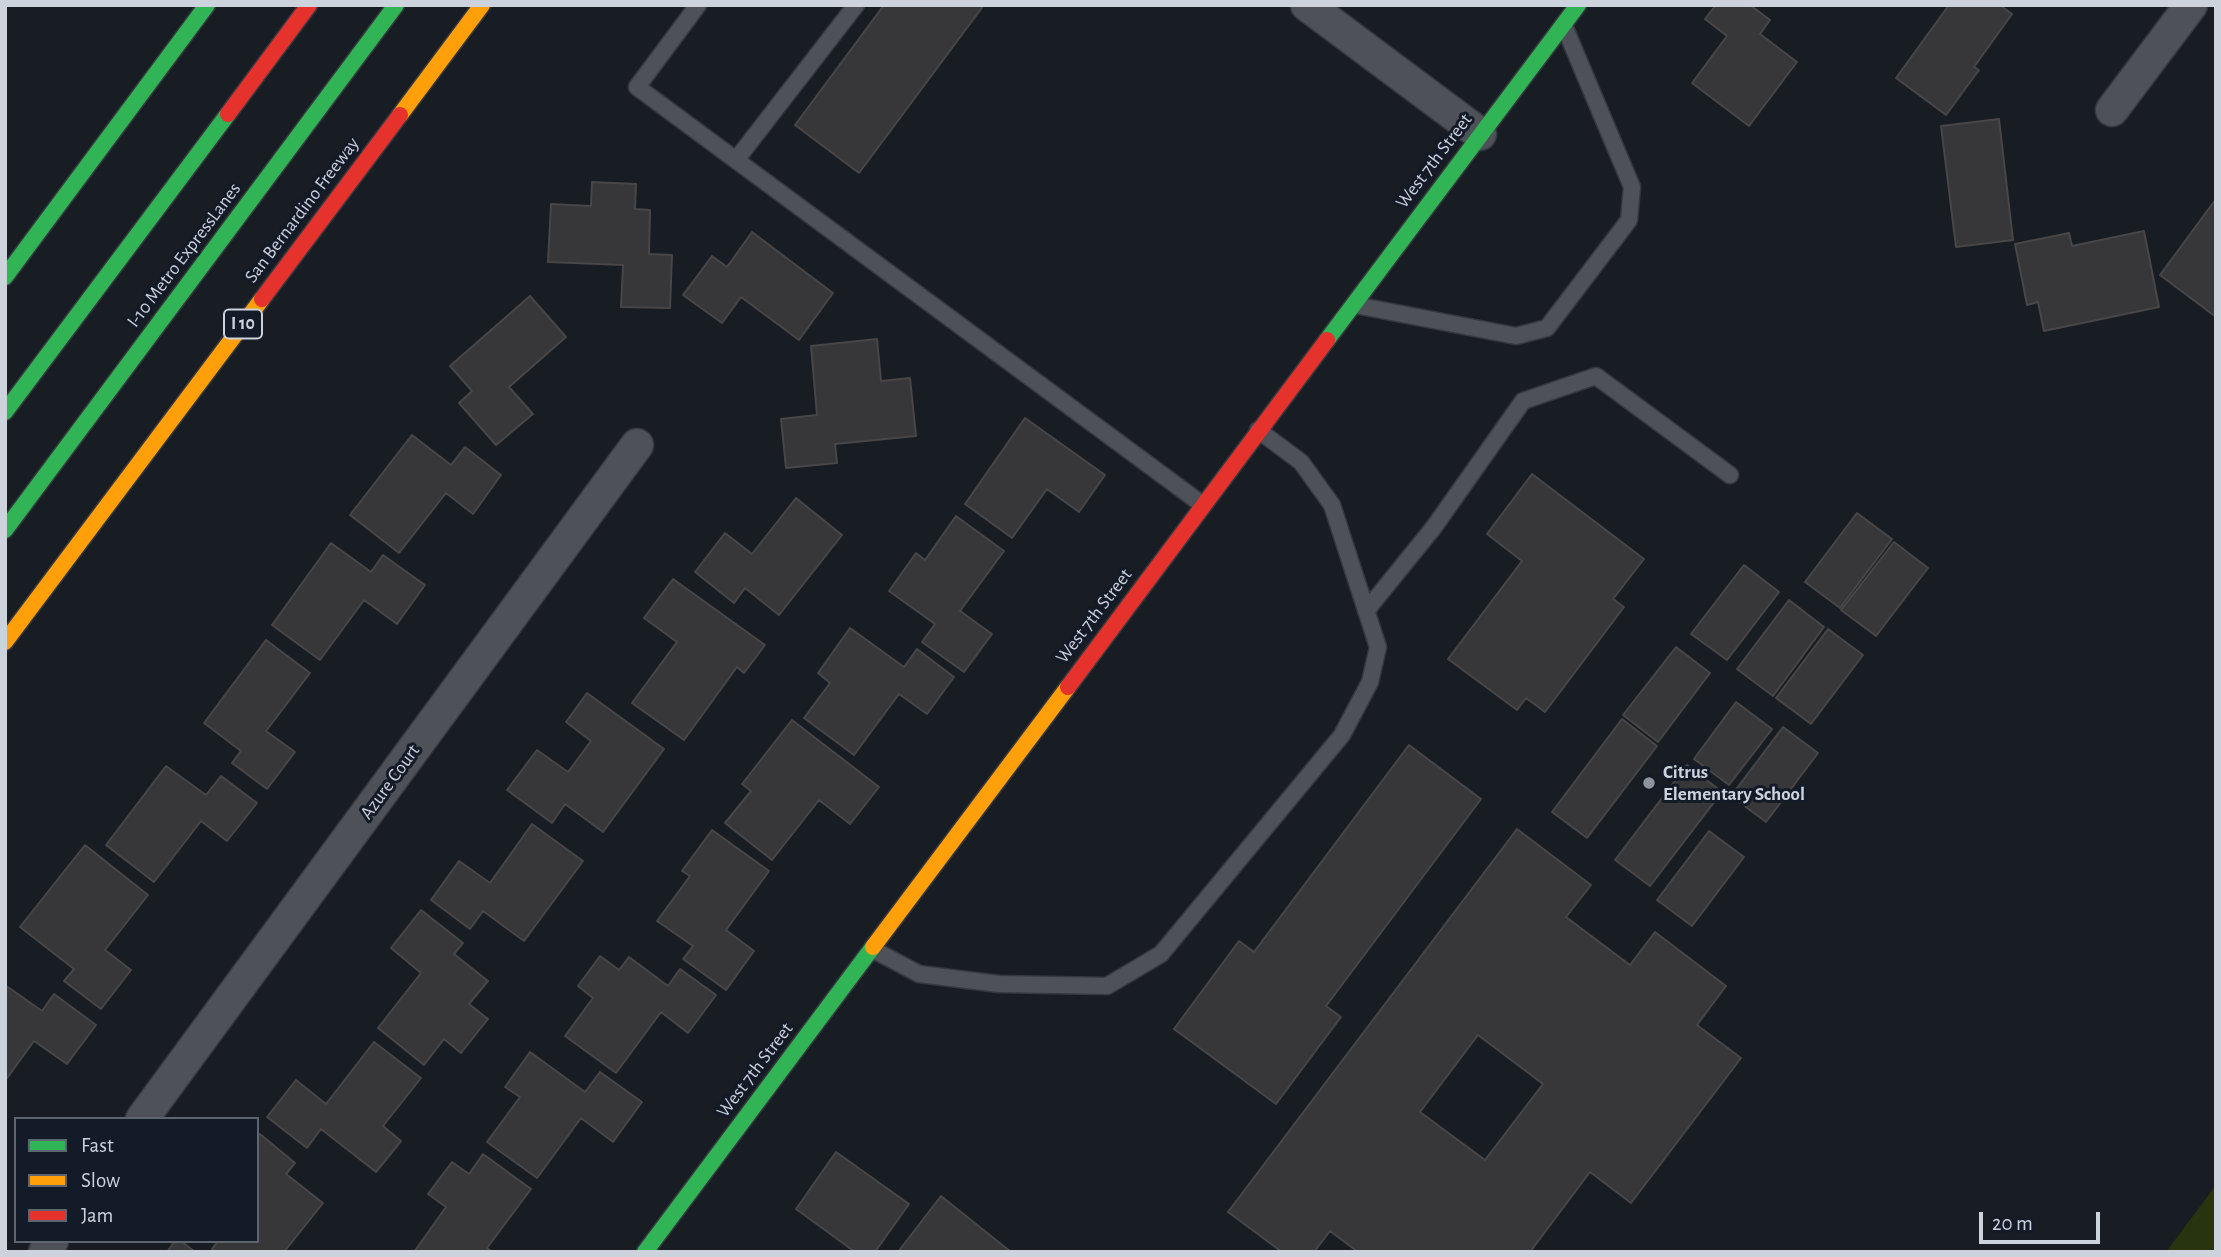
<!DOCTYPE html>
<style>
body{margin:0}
#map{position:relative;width:2221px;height:1257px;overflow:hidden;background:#181c23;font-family:"Alegreya Sans",sans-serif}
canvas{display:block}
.frame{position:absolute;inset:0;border:7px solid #cdd3dc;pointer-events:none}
.legend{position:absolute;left:14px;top:1117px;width:245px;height:126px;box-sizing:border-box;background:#131b28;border:2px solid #5d6570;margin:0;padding:9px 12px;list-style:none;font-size:21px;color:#cdd3dc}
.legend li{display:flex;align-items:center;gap:14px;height:35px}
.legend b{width:35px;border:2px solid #5d6570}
.scale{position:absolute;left:1979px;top:1212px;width:121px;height:32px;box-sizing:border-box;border:4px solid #cdd3dc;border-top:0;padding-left:9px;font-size:21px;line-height:24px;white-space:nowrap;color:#cdd3dc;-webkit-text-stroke:5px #131b28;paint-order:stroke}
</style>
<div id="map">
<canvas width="2221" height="1257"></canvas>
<div class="frame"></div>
<ul class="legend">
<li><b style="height:9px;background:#30b455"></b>Fast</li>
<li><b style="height:9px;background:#ff9f0a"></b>Slow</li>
<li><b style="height:9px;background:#e5322d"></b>Jam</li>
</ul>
<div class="scale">20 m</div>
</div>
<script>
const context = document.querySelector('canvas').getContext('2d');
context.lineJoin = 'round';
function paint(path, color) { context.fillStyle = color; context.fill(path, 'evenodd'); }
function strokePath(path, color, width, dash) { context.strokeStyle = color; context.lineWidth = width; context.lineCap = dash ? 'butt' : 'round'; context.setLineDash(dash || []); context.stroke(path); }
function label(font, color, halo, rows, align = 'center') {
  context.font = font + ' "Alegreya Sans",sans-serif'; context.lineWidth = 6; context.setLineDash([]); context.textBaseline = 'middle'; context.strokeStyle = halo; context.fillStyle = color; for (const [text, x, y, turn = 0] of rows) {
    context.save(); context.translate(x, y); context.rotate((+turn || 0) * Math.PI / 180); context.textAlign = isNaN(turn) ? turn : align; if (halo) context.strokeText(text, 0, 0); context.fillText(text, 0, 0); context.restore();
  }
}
paint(new Path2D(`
 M2216,1185v67h-50z`), '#27340f');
const building = new Path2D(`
 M884,5h100l-125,168 -64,-48z
 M1716,5h34l20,15 -10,14 37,28 -48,64 -57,-43 35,-47 -22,-17z
 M1949,5h51l12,9 -38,53 5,3 -33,45 -50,-37z
 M1999,119l14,121 -57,7 -15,-121z
 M592,182l44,2 -1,25 15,1 -1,44 23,1 -2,53 -49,-1 2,-42 -75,-3 3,-58 40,2z
 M2216,199v118l-56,-42z
 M2144,231l15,76 -115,24 -6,-29 -11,3 -12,-61 54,-11 3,13z
 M752,232l81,61 -34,47 -58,-43 -19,26 -39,-28 29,-39 15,11z
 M530,296l36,41 -57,50 24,27 -37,31 -37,-42 13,-12 -22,-25z
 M877,339l4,42 29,-3 6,58 -81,8 2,19 -51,5 -5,-49 36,-4 -6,-69z
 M1025,418l80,57 -26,37 -32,-23 -35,49 -47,-34z
 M412,435l39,30 14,-18 36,28 -28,39 -27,-21 -47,60 -49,-38z
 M1532,474l112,85 -31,40 11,8 -79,105 -19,-14 -9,12 -69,-51 74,-98 -35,-27z
 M796,498l46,37 -63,80 -34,-27 -11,15 -39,-31 30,-39 27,21z
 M1857,513l35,26 -52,69 -35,-26z
 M956,516l48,35 -44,60 32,23 -28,38 -42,-30 13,-18 -46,-33 27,-38 9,7z
 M1894,542l34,26 -52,68 -35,-26z
 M331,543l40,29 12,-17 42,30 -28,39 -33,-24 -44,60 -48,-35z
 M1744,565l35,27 -52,68 -36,-26z
 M673,579l92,66 -21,28 -7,-6 -53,73 -52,-37 45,-61 -33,-24z
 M1789,600l35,27 -51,69 -36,-27z
 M850,628l54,39 13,-18 37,28 -27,37 -28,-20 -45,61 -50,-37 26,-35 -12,-10z
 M1828,629l35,26 -52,69 -35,-26z
 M266,640l44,33 -44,58 29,21 -28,37 -35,-26 9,-12 -37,-28z
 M1676,647l34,26 -52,69 -35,-27z
 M587,693l77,56 -61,83 -38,-28 -13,19 -45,-33 30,-40 31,22 23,-31 -25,-19z
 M1736,702l36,27 -43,56 -35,-26z
 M1622,719l35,27 -70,92 -35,-26z
 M792,720l87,67 -29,37 -31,-24 -47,60 -47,-37 26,-32 -9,-7z
 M1783,727l35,26 -52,69 -35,-26z
 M1409,745l72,54 -155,207 15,11 -65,87 -102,-75 65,-88 15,11z
 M1687,765l35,27 -72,94 -35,-26z
 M166,766l40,29 15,-19 36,27 -30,38 -26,-20 -47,61 -48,-37z
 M532,824l51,37 -59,80 -41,-30 -13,18 -39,-29 28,-39 31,22z
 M1517,829l74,56 -25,32 64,48 25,-33 71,54 -29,39 44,33 -110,145 -41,-31 -60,80h-172l-28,-21 -16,21h-32l-54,-40zM1478,1035l65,49 -58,76 -65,-48z
 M712,830l57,41 -43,59 28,21 -28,39 -43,-31 10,-13 -36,-25 33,-45 -8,-5z
 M1709,831l35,26 -52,69 -35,-26z
 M85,845l63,50 -43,55 26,20 -30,39 -37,-28 10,-12 -54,-42z
 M421,910l42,33 -9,11 34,27 -19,23 19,15 -27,34 -17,-14 -20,26 -46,-37 43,-55 -30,-25z
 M600,956l19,14 10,-13 39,29 12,-17 36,26 -28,38 -27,-21 -45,61 -51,-37 28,-38 -15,-12z
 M5,985l37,26 12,-17 42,31 -29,39 -33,-23 -29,40z
 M374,1042l47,36 -38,48 18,15 -25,31 -55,-43 -14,19 -40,-31 29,-37 30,24z
 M530,1052l55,40 15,-20 42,30 -29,40 -32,-24 -44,60 -50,-36 33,-45 -15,-10z
 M260,1134l35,29 -9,11 37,29 -39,49h-69l-3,-3 6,-8h39v-104z
 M836,1152l73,52 -34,48h-20l-59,-43z
 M483,1154l48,35 -44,59 5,4h-78l32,-45 -18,-13 24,-32 17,12z
 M941,1196l70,56h-113z
 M175,1241h6l14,11h-28z`);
paint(building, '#373638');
strokePath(building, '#484647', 2);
const lane = new Path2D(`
 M698,5l-61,82 566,418
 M736,160l120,-155
 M1355,305l161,31 31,-8 82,-108 3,-33 -67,-159
 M1366,611l68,-84 89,-126 73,-25 134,99
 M872,949l47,25 80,10 108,2 54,-32 181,-219 28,-53 8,-35 -46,-142 -31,-43 -43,-32`);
const street = new Path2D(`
 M1307,5l173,129
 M2112,110l79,-105
 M142,1119l495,-674
 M45,1252l7,-11`);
const fast = new Path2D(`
 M5,277l202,-272
 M1327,340l251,-335
 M5,412l223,-298
 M5,530l391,-525
 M645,1252l228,-305`);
const slow = new Path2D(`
 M400,115l82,-110
 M5,642l257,-343
 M873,947l195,-260`);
const jam = new Path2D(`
 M228,114l81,-109
 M262,299l138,-184
 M1068,687l259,-347`);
strokePath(lane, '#35383e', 19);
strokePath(street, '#35383e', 35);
strokePath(fast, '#35383e', 19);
strokePath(slow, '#35383e', 19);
strokePath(jam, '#35383e', 19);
strokePath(lane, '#4e5258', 16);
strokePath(street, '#4e5258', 32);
strokePath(fast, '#30b455', 16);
strokePath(slow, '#ff9f0a', 16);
strokePath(jam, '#e5322d', 16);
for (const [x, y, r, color] of [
 [1649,783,7,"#8e939b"]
]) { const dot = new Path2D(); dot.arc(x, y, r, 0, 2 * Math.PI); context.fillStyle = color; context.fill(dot); strokePath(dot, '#131b28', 2.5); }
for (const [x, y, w] of [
 [243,324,38]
]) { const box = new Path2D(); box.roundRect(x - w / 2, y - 14.5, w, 29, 5); context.fillStyle = '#131b28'; context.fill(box); strokePath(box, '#cdd3dc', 2); }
label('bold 18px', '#cdd3dc', null, [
 ["I 10",243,324]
]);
label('19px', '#cdd3dc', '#131b28', [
 ["West 7th Street",1434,161,-53],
 ["San Bernardino Freeway",302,210,-53],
 ["I-10 Metro ExpressLanes",184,255,-53],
 ["West 7th Street",1094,616,-53],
 ["Azure Court",390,782,-54],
 ["West 7th Street",755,1070,-53]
]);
label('bold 19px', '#cdd3dc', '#131b28', [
 ["Citrus",1663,772],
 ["Elementary School",1663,794]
], 'left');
</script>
